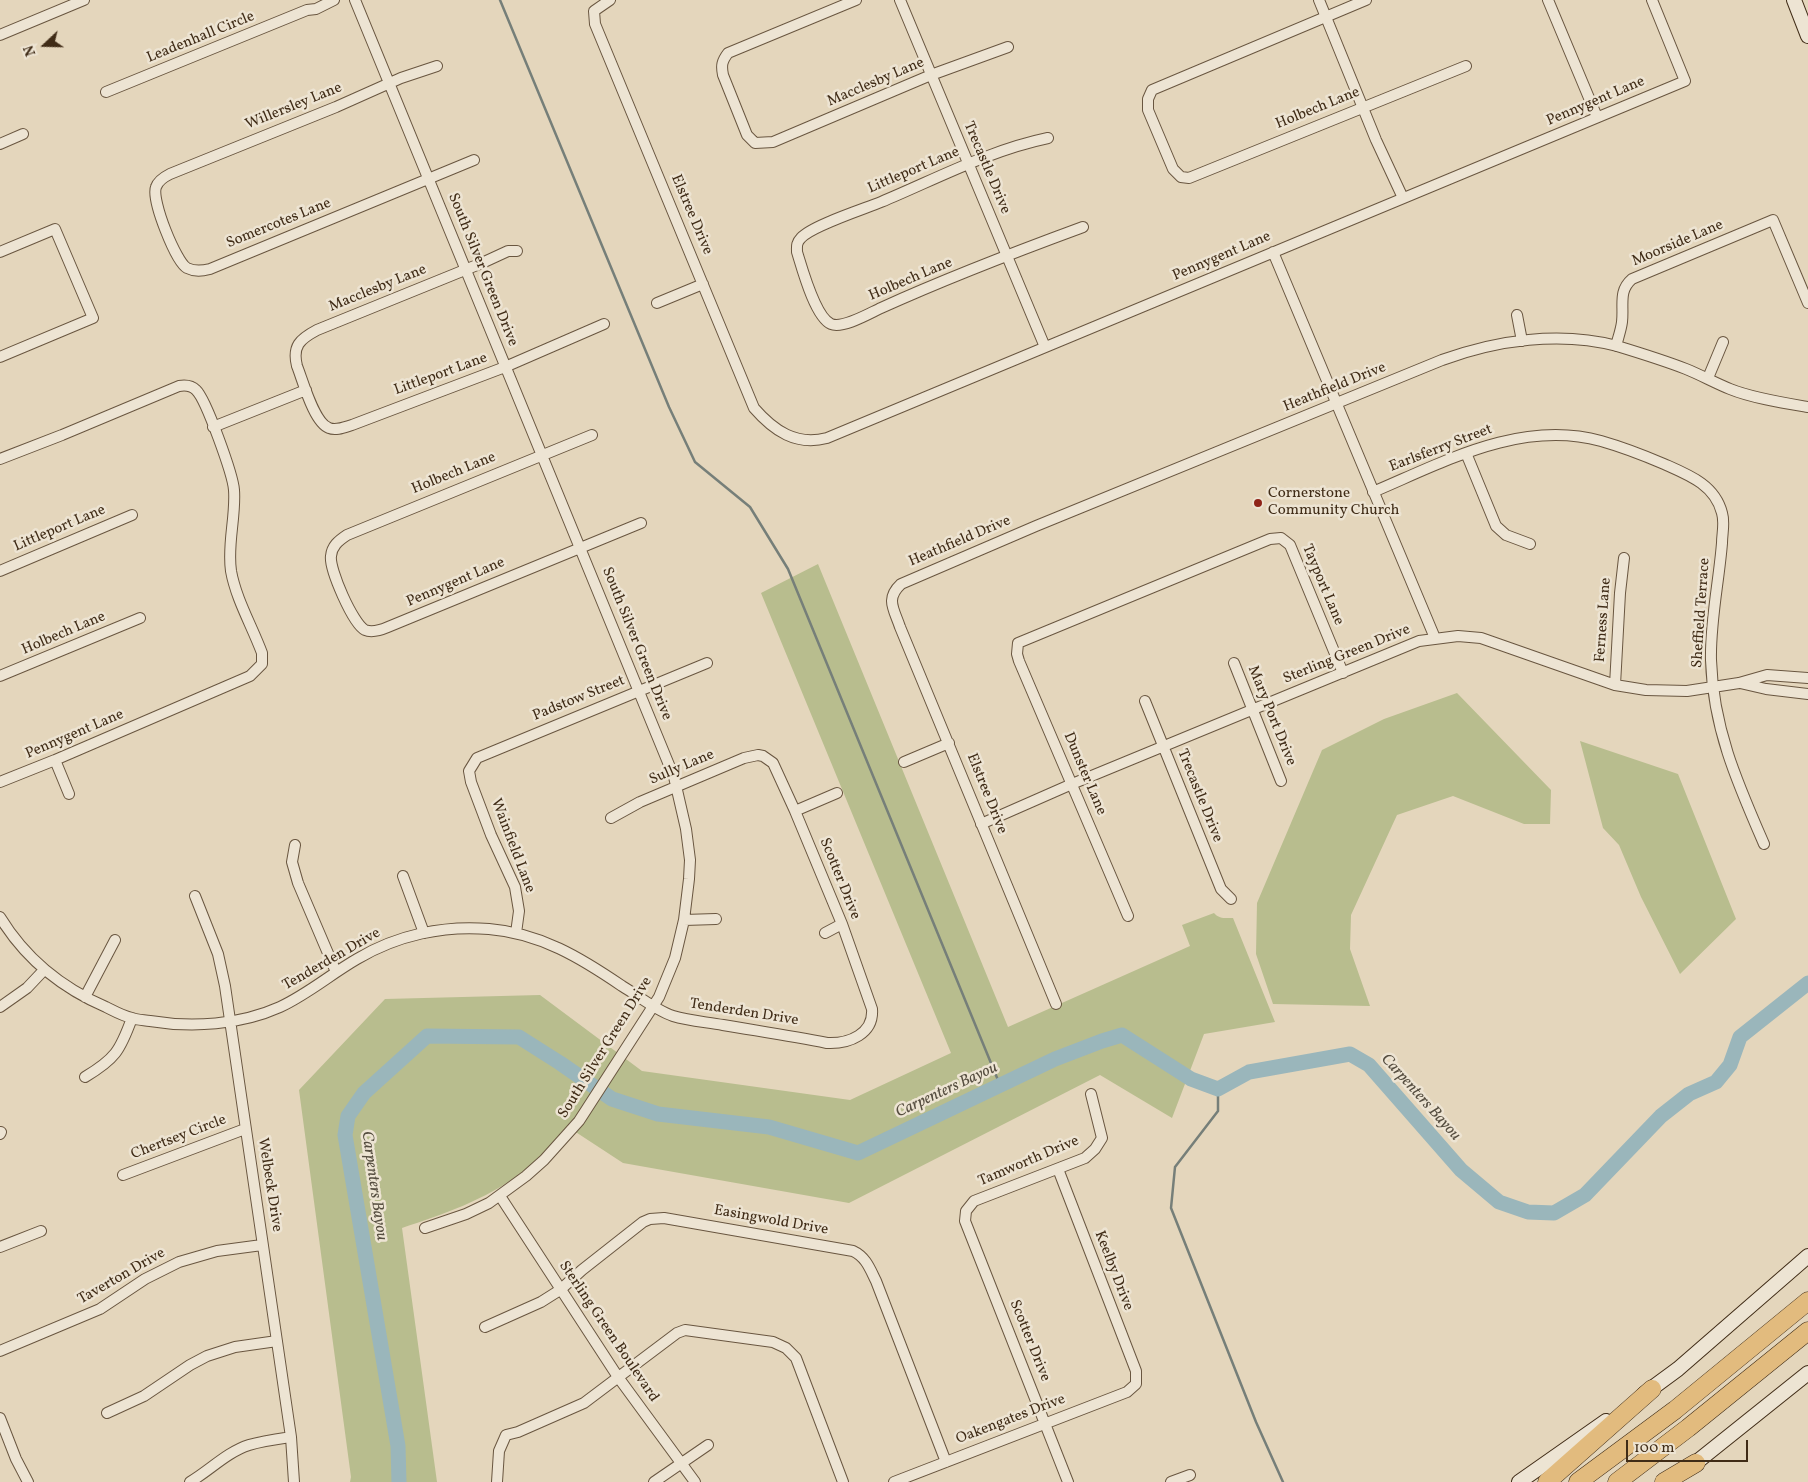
<!DOCTYPE html>
<style>
body{margin:0}
#map{position:relative;width:1808px;height:1482px;overflow:hidden;background:#e4d6bc;font-family:Vollkorn,serif}
canvas{display:block}
.north{position:absolute;left:20px;top:20px;width:50px;height:50px;-webkit-text-stroke:4px #ede4d3;paint-order:stroke;rotate:249deg;font-size:14px;font-weight:700;line-height:20px;text-align:center;color:#402c17}
.north::after{content:'';display:block;margin:auto;width:18px;height:22px;background:#402c17;clip-path:polygon(50% 0,100% 100%,50% 72%,0 100%)}
.scale{position:absolute;left:1626px;top:1440px;width:122px;height:22px;box-sizing:border-box;border:2px solid #402c17;border-top:0;padding-left:6px;font-size:15px;line-height:18px;white-space:nowrap;color:#402c17;-webkit-text-stroke:4px #ede4d3;paint-order:stroke}
</style>
<div id="map">
<canvas width="1808" height="1482"></canvas>
<div class="north">N</div>
<div class="scale">100 m</div>
</div>
<script>
const context = document.querySelector('canvas').getContext('2d');
context.lineJoin = 'round';
function paint(path, color) { context.fillStyle = color; context.fill(path, 'evenodd'); }
function strokePath(path, color, width, dash) { context.strokeStyle = color; context.lineWidth = width; context.lineCap = dash ? 'butt' : 'round'; context.setLineDash(dash || []); context.stroke(path); }
function label(font, color, halo, rows, align = 'center') {
  context.font = font + ' Vollkorn,serif'; context.lineWidth = 5; context.setLineDash([]); context.textBaseline = 'middle'; context.strokeStyle = halo; context.fillStyle = color; for (const [text, x, y, turn = 0] of rows) {
    context.save(); context.translate(x, y); context.rotate((+turn || 0) * Math.PI / 180); context.textAlign = isNaN(turn) ? turn : align; if (halo) context.strokeText(text, 0, 0); context.fillText(text, 0, 0); context.restore();
  }
}
paint(new Path2D(`
 M818,564l190,463 182,-81 -8,-21 32,-12c5,6 11,5 19,5l42,104 -71,12 -32,84 -72,-43 -251,128 -226,-40 -55,-36c-15,16 -30,33 -47,46 -36,27 -77,41 -119,55l35,254h-87l1,-5 -52,-387 86,-91 155,-4 102,76 208,29 101,-47 -190,-460z
 M1457,693l94,97 -1,34h-26l-71,-28 -56,19 -46,100 -1,34 20,57 -97,-2 -17,-50 1,-51 65,-153 62,-31z
 M1580,741l98,33 58,145 -56,55 -39,-77 -22,-52 -16,-17z`), '#b8bd8e');
strokePath(new Path2D(`
 M500,0l169,407 26,55 55,45 38,62 212,516
 M1218,1089v22l-43,56 -4,41 85,214 27,60`), '#767f79', 2.5);
strokePath(new Path2D(`
 M399,1482l-1,-36 -53,-311 3,-19 16,-23 63,-57 92,1 41,26 52,36 46,15 111,13 89,26 197,-94 47,-18 20,-6 69,44 27,10 31,-17 101,-18 19,11 92,105 38,32 29,10 26,1 31,-18 76,-79 28,-22 27,-12 14,-17 10,-28 68,-54`), '#9ab6bb', 15);
const minor = new Path2D(`
 M355,0l319,777 12,52 4,31 -1,19 -5,41 -9,38 -16,39 -80,124 -35,39 -18,16 -37,27 -23,11 -41,14
 M610,0l-16,11 1,13 159,384c20,23 42,38 73,30l858,-357 -33,-81
 M856,0l-128,53c-6,8 -7,12 -5,22l24,60 8,8 18,-1 158,-67 77,-28
 M900,0l145,347
 M1319,0l57,140 27,58
 M1366,0l-214,90 -4,9v11l25,59 8,8 8,1 277,-112
 M1548,0l49,117
 M0,35l84,-35
 M437,66l-36,12 -65,29 -166,67c-6,3 -12,7 -14,13 -5,13 20,75 31,81 8,4 15,3 23,1l264,-109
 M106,92l201,-82 9,-1 18,-9
 M1048,138c-58,12 -112,41 -167,64 -17,7 -70,24 -80,36 -5,5 -4,9 -4,14 5,16 18,65 34,72 12,5 39,-11 50,-16 66,-30 134,-56 202,-81
 M0,144l23,-10
 M517,251h-9l-26,12 -165,67c-17,9 -25,16 -20,36 6,15 17,57 32,62 7,3 16,-1 23,-3l153,-58 99,-43
 M0,252l55,-23 38,89 -93,39
 M1273,252l162,386
 M657,303l46,-19
 M1517,315l5,26
 M1616,346c2,-8 5,-16 6,-24 2,-17 -4,-31 10,-43l141,-59 35,83
 M1708,378l15,-36
 M213,427l93,-37
 M592,435l-245,100c-9,6 -15,11 -16,21 -2,13 22,68 34,74 7,3 16,0 23,-3l253,-104
 M1466,453l30,73 10,9 24,9
 M0,459l62,-24 117,-49c6,-1 12,-1 17,4 10,9 37,85 38,100 2,27 -7,54 -3,81 5,28 21,55 31,82v11l-12,12 -195,84 -55,22
 M1373,492c71,-30 148,-73 228,-51 21,6 42,14 63,23 25,11 51,21 58,49 3,10 0,20 0,30 -3,38 -12,79 -11,117 2,68 26,122 53,184
 M0,571l132,-56
 M1234,663l47,118
 M0,676l140,-58
 M1740,683l26,6 42,5
 M1615,685l5,-92 4,-35
 M1145,701l76,188 10,10
 M55,760l14,34
 M904,762l45,-19
 M795,811l42,-18
 M981,824l91,-40 347,-143 39,-5 23,2 134,47 31,5 41,1 52,-8 28,-8 41,3
 M295,845l-3,17 6,21 38,89
 M403,876l21,57
 M195,896l23,58 7,32 66,451 3,45
 M1128,916l-109,-255 -2,-7 1,-11 252,-104 11,-1 9,7 53,128
 M0,917c25,41 62,71 106,90 8,4 17,9 26,11 5,2 12,2 18,3 42,7 90,4 130,-14 28,-13 51,-33 77,-48 40,-24 87,-34 132,-30 51,4 92,29 133,57 17,10 33,24 51,30 16,5 34,6 50,9 35,6 69,11 104,18 22,1 47,-9 45,-34l-30,-85 -47,-113 -22,-48 -10,-7 -5,-1 -14,3 -104,44 -29,16
 M684,920l32,-1
 M516,933l3,-22 -4,-24 -24,-52 -20,-53 -2,-11 8,-13 230,-95
 M825,933l17,-9
 M85,997l30,-57
 M1056,1004l-156,-377c-6,-18 -15,-28 1,-43l135,-58 406,-166c55,-20 118,-29 175,-14 23,7 46,14 69,23 15,6 29,14 44,20 22,9 54,14 78,18
 M0,1007l27,-19 17,-18
 M85,1077c30,-18 35,-26 47,-59
 M0,1134l1,-2
 M123,1175l122,-46
 M500,1196l118,181 77,105
 M0,1247l41,-16
 M485,1327l56,-25 19,-12 22,-20 61,-48 7,-3 14,-1 189,33c13,6 17,18 23,30l70,181
 M0,1351l100,-42 45,-30 34,-17 38,-11 45,-6
 M107,1413l37,-17 46,-31 17,-9 28,-9 42,-6
 M0,1418l16,41 12,23
 M190,1482c19,-11 37,-30 59,-37 13,-4 28,-6 42,-8
 M497,1482l2,-31 7,-16 12,-3 66,-29 93,-70 8,-3 88,12 13,6 10,10 47,124
 M654,1482l54,-37
 M894,1482l233,-90 9,-8v-13l-78,-202
 M1068,1482l-103,-261 1,-10 8,-10 111,-43 10,-9 7,-11 -11,-44
 M1171,1482l19,-7`);
const secondary = new Path2D(`
 M1794,0l14,36
 M1644,1394l34,-25 130,-113
 M1688,1469l120,-96
 M1519,1482l87,-61`);
const motorway = new Path2D(`
 M1547,1482l105,-93
 M1578,1482l97,-72 133,-109
 M1617,1482l71,-54 120,-97
 M1664,1482l32,-19`);
strokePath(minor, '#695640', 12);
strokePath(secondary, '#402c17', 16);
strokePath(motorway, '#402c17', 19);
strokePath(minor, '#ede4d3', 10);
strokePath(secondary, '#ede4d3', 14);
strokePath(motorway, '#e2bb7e', 18);
for (const [x, y, r, color] of [
 [1258,503,5,"#8f2418"]
]) { const dot = new Path2D(); dot.arc(x, y, r, 0, 2 * Math.PI); context.fillStyle = color; context.fill(dot); strokePath(dot, '#ede4d3', 2); }
label('15px', '#402c17', '#ede4d3', [
 ["Leadenhall Circle",201,38,-22],
 ["Macclesby Lane",876,83,-23],
 ["Pennygent Lane",1596,102,-23],
 ["Willersley Lane",294,107,-22],
 ["Holbech Lane",1318,109,-22],
 ["Trecastle Drive",986,168,67],
 ["Littleport Lane",914,171,-23],
 ["Elstree Drive",691,215,67],
 ["Somercotes Lane",279,224,-22],
 ["Moorside Lane",1678,244,-23],
 ["Pennygent Lane",1222,257,-23],
 ["South Silver Green Drive",482,270,68],
 ["Holbech Lane",911,280,-23],
 ["Macclesby Lane",378,289,-22],
 ["Littleport Lane",441,375,-20],
 ["Heathfield Drive",1335,388,-22],
 ["Earlsferry Street",1441,449,-21],
 ["Holbech Lane",454,474,-22],
 ["Littleport Lane",60,529,-23],
 ["Heathfield Drive",960,542,-23],
 ["Pennygent Lane",456,583,-23],
 ["Tayport Lane",1322,585,67],
 ["Sheffield Terrace",1702,613,-86],
 ["Ferness Lane",1604,620,-86],
 ["Holbech Lane",64,634,-23],
 ["South Silver Green Drive",636,644,68],
 ["Sterling Green Drive",1347,655,-22],
 ["Padstow Street",579,699,-22],
 ["Mary Port Drive",1271,716,68],
 ["Pennygent Lane",75,735,-23],
 ["Sully Lane",682,768,-23],
 ["Dunster Lane",1084,774,67],
 ["Elstree Drive",986,794,68],
 ["Trecastle Drive",1199,796,68],
 ["Wainfield Lane",512,846,69],
 ["Scotter Drive",839,879,68],
 ["Tenderden Drive",332,960,-30],
 ["Tenderden Drive",744,1013,9],
 ["South Silver Green Drive",606,1048,-58],
 ["Chertsey Circle",179,1138,-21],
 ["Tamworth Drive",1029,1162,-23],
 ["Welbeck Drive",269,1185,81],
 ["Easingwold Drive",771,1221,10],
 ["Keelby Drive",1113,1271,69],
 ["Taverton Drive",122,1277,-30],
 ["Sterling Green Boulevard",608,1332,56],
 ["Scotter Drive",1029,1341,68],
 ["Oakengates Drive",1011,1420,-21]
]);
label('15px', '#402c17', '#ede4d3', [
 ["Cornerstone",1268,494],
 ["Community Church",1268,511]
], 'left');
label('italic 16px', '#564e40', '#ede4d3', [
 ["Carpenters Bayou",947,1091,-25],
 ["Carpenters Bayou",1420,1098,48],
 ["Carpenters Bayou",373,1186,82]
]);
</script>
